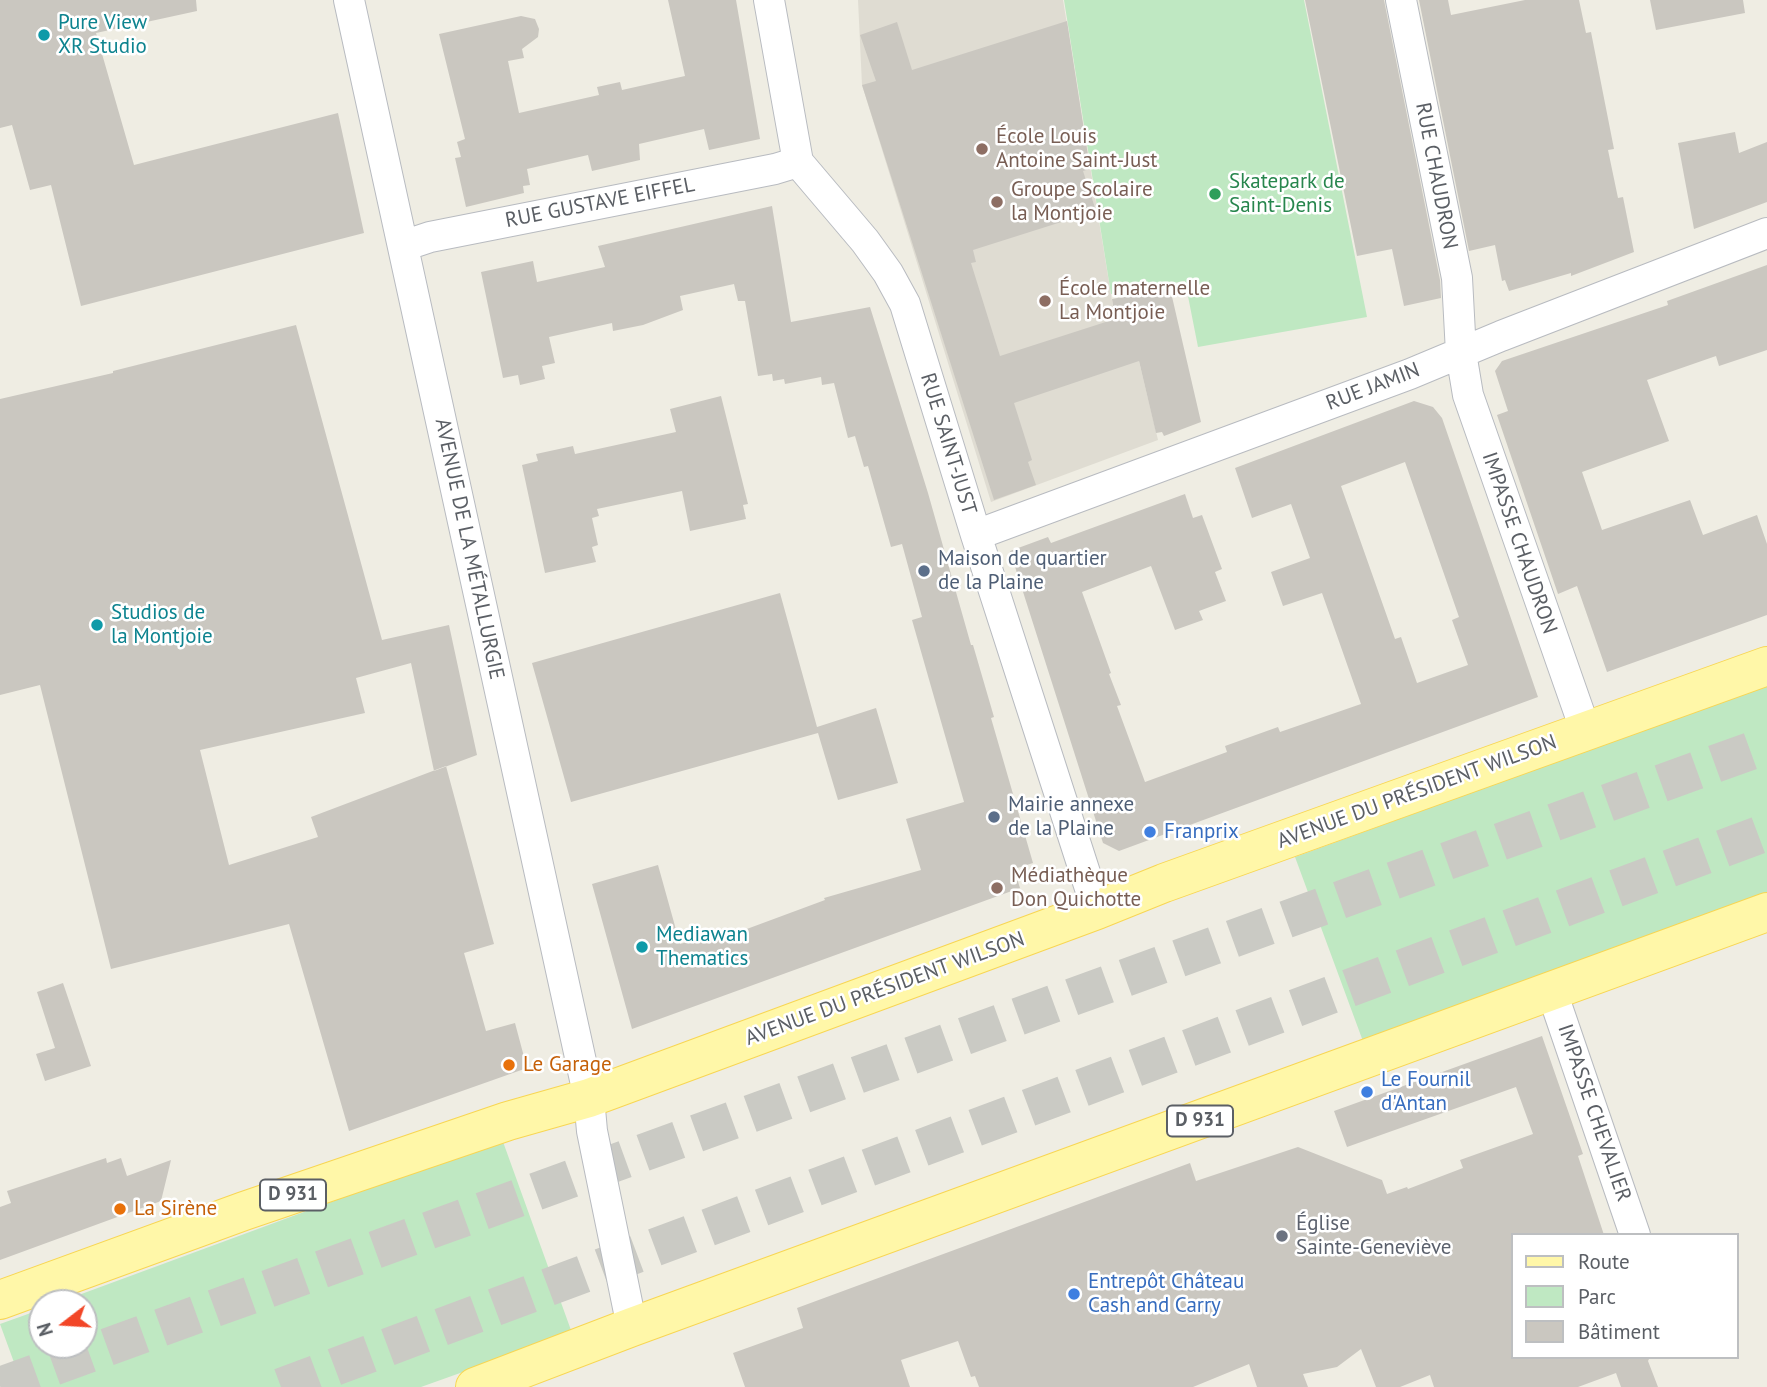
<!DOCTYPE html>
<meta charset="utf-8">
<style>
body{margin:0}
#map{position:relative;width:1767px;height:1387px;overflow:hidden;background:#efede3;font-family:"PT Sans",sans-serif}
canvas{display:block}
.legend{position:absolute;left:1511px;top:1233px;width:228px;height:126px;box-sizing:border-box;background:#fff;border:2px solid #bdbfc1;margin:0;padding:9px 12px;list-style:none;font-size:21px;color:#5b5f65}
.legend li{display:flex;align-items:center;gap:14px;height:35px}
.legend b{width:35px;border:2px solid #bdbfc1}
.north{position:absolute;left:28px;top:1289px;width:70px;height:70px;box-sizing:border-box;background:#fff;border:2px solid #bdbfc1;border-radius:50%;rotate:253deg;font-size:19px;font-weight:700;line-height:28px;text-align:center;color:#5b5f65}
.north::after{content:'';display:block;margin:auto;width:24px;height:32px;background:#f24627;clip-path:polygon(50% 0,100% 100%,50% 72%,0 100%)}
</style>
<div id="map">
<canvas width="1767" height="1387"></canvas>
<ul class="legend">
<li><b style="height:9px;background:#fff7a8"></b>Route</li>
<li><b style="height:19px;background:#bfe8c2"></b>Parc</li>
<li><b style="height:19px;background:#cac7c0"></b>Bâtiment</li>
</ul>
<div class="north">N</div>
</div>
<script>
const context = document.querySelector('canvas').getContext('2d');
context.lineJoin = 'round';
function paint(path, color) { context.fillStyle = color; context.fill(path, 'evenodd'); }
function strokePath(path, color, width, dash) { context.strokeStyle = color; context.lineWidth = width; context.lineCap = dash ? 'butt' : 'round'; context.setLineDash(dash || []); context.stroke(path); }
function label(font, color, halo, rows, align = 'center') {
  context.font = font + ' "PT Sans",sans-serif'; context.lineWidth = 5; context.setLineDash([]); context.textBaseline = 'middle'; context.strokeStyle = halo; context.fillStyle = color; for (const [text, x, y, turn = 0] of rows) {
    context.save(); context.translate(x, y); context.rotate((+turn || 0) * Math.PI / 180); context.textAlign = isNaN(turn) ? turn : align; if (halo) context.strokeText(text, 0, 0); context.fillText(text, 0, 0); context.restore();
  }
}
paint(new Path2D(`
 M858,0h205l58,356 16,-3 21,87 -167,62 -129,-417z`), '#dfdcd2');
paint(new Path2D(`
 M1064,0h240l63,317 -169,30 -13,-66 -74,13z
 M1767,685v212l-403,147 -69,-187z
 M502,1139l70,194 -151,54h-398l-23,-63 42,-15v36h42v-42h-27z`), '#bfe8c2');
paint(new Path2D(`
 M0,0h196l1,11 -101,22 38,132 204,-52 26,120 -283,73 -30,-121 -21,5 -18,-65 -12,3z
 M668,0h68l24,139 -51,11 -5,-21 -65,15 1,16 -48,11 -4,-16 -61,14 3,16 -7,1 1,7 -58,14 -11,-49 6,-1 -4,-15 8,-3 -26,-105 82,-18 14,3 4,10 -1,8 -16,12 2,9 -16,3 11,52 80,-18 -2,-8 23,-5 2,8 63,-14z
 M1305,0h79l56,280 1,18 -37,8 -12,-57 -35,7z
 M1419,0h29l3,15 74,-15h54l7,33 5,-1 23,117 -6,1 10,48 5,-1 11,55 -63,24v-3l-62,18 -4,-11 -3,1 -7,-36 -26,6z
 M1650,0h93l2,13 -89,17z
 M1067,21l23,148 -7,2 13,40 -123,39 3,12 -5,1 29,93 115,-37 -3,-20 58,-11 31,134 -37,14 -2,-4 -6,1 -17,-72 -125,42 18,57 -4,2 8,23 -42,15 -132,-415 14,-4 -16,-46 37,-13 15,48z
 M1735,132l4,21 28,-11v60l-73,27 -16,-86z
 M772,206l19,116 79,-15 58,186 43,152h2l21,72 -3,1 42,145 -19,6 6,19 -388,141 -40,-145 66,-19 22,79 55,-15 1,4 89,-33 -1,-2 97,-28 -15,-51 58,-17 -52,-182 10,-3 -20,-73 -11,3 -23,-81 -4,1 -9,-31 -7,2 -14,-55 -12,2 -1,-8 -36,7 -1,-5 -11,2 -1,-7 -14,2 -13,-75h-7l-4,-17 -54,12 3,14 -40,15 -30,6 -1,-8 -63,14 6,26 -13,3 3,13 -25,6 -2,-10 -15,3 -22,-106 52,-11 4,21 68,-15 -7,-21z
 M1767,265v85l-48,16 -3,-10 -69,24 22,61 -87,31 20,58 88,-30 13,35 54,-20 10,29v71l-160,57 -30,-86 -19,8 -61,-179 11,-4 -13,-40 7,-10 166,-56 -1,-4z
 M296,325l86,315 67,-15 28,130 -43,16 -23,-108 -55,15 9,35 -165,37 29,115 89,-28 -7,-20 135,-51 48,178 -30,9 22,78 29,-8 12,45 -178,63 -60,-207 -178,45 -71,-284 -40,10v-296l113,-26v-2z
 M721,396l27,108 -5,1 3,14 -56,12 -8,-40 -85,18 2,7 -7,2 6,27 -6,2 4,15 -51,11 -23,-108 16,-4 -2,-7 37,-8 2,8 101,-22 -6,-23z
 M1414,401l19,6 9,11 96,279 -419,154 -16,-8 -93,-292 38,-14 3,6 134,-49 8,24 9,-3 20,54 -7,3 11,29 -27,10 4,9 -28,10 -24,-64 -69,26 29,81 -2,1 12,31 -4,1 28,76 82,-30 -2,-6 53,-19 2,5 81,-28 -39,-111 -39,13 -12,-34 39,-14 -19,-54 -39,14 -17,-50zM1405,462l54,155 -7,3 16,45 -51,18 -16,-46 -6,2 -54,-153z
 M780,593l37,134 59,-19 22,75 -60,17 -20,-67 -247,69 -39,-139z
 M63,983l28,83 -46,15 -9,-27 19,-6 -18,-56z
 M1542,1036l41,118 -5,2 26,79h-91v122h137l-2,4 10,26h-37l-5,-14 -38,14h-144l-4,-12 -30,12h-24l-15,-38 -24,18 -34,7 5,13h-51l-8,-23 -56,23h-214l-4,-11 -4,1 -13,-36 -57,19 9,27h-165l-12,-34 70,-25 -6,-20 393,-145 6,18 102,-34 84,33 5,14 20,-7 1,2 55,-21 -3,-8 73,-26 -17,-47 -169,60 -13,-36z
 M106,1158l1,5 14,-5 6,18 44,-16 -10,41 -161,59v-53l11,-4 -4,-12z`), '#cac7c0');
strokePath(new Path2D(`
 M0,1386l1767,-641
 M281,1387l1486,-555`), '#cacac4', 38, [38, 19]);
const minor = new Path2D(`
 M349,0l240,1098 3,33 40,196
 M769,0l29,162 67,79 23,32 17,31 71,231 121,375
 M1401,0l56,278 4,75 7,42 118,337
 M403,246l27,-9 345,-68 23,-7
 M976,535l434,-161 91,-38 266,-103
 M1552,992l83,243`);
const primary = new Path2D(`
 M0,1300l244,-89 264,-90 81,-23 508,-188 67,-27 603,-217
 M475,1387l157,-60 1135,-415`);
strokePath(minor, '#b8bbc0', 32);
strokePath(primary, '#f8d653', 40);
strokePath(minor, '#fff', 30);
strokePath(primary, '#fff7a8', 38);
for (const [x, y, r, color] of [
 [44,35,7,"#0f9aa8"],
 [982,149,7,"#8d6e63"],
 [1215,194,7,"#2e9e5b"],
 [997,202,7,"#8d6e63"],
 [1045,301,7,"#8d6e63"],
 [924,571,7,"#5c6f8a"],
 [97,625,7,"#0f9aa8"],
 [994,817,7,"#5c6f8a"],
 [1150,832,7,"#3f7fe0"],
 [997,888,7,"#8d6e63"],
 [642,947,7,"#0f9aa8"],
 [509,1065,7,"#e8710a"],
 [1367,1092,7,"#3f7fe0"],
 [120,1209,7,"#e8710a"],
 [1282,1236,7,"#6b7280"],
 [1074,1294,7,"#3f7fe0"]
]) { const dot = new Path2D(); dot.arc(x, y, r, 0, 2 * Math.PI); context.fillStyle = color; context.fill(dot); strokePath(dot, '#fff', 2.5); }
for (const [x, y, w] of [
 [1200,1121,66],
 [293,1195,66]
]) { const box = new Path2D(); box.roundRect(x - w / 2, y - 15.5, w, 31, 5); context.fillStyle = '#fff'; context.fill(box); strokePath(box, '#5b5f65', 2); }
label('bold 19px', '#5b5f65', null, [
 ["D 931",1200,1121],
 ["D 931",293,1195]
]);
label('21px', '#0d838f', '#fff', [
 ["Pure View",58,23],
 ["XR Studio",58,47],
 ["Studios de",111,613],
 ["la Montjoie",111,637],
 ["Mediawan",656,935],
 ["Thematics",656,959]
], 'left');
label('21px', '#785e54', '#fff', [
 ["École Louis",996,137],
 ["Antoine Saint-Just",996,161],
 ["Groupe Scolaire",1011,190],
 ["la Montjoie",1011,214],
 ["École maternelle",1059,289],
 ["La Montjoie",1059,313],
 ["Médiathèque",1011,876],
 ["Don Quichotte",1011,900]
], 'left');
label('21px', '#5b5f65', '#fff', [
 ["RUE CHAUDRON",1436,176,79],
 ["RUE GUSTAVE EIFFEL",600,203,-11],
 ["RUE JAMIN",1373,387,-21],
 ["RUE SAINT-JUST",948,444,73],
 ["IMPASSE CHAUDRON",1519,543,71],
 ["AVENUE DE LA MÉTALLURGIE",469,549,78],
 ["AVENUE DU PRÉSIDENT WILSON",1417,792,-20],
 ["AVENUE DU PRÉSIDENT WILSON",885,989,-20],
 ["IMPASSE CHEVALIER",1594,1113,71]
]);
label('21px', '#27864d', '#fff', [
 ["Skatepark de",1229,182],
 ["Saint-Denis",1229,206]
], 'left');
label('21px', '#4e5e75', '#fff', [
 ["Maison de quartier",938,559],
 ["de la Plaine",938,583],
 ["Mairie annexe",1008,805],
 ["de la Plaine",1008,829]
], 'left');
label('21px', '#366cbe', '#fff', [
 ["Franprix",1164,832],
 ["Le Fournil",1381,1080],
 ["d'Antan",1381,1104],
 ["Entrepôt Château",1088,1282],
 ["Cash and Carry",1088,1306]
], 'left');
label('21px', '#c56008', '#fff', [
 ["Le Garage",523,1065],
 ["La Sirène",134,1209]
], 'left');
label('21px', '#5b616d', '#fff', [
 ["Église",1296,1224],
 ["Sainte-Geneviève",1296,1248]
], 'left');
</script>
